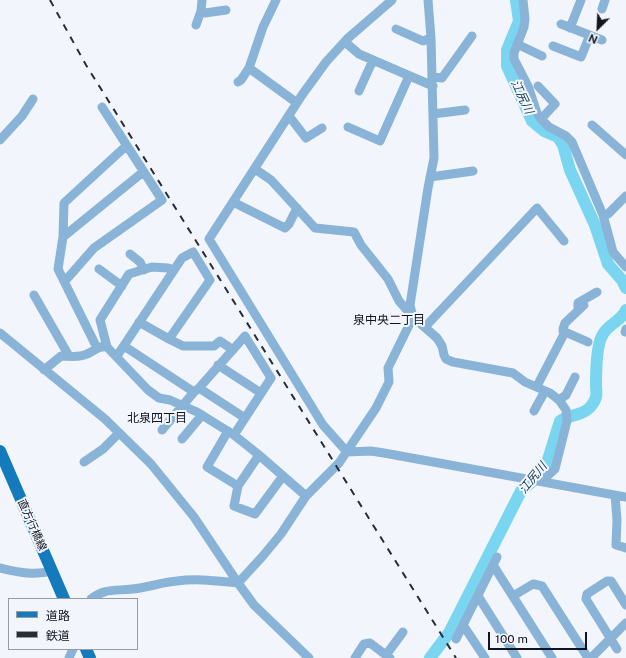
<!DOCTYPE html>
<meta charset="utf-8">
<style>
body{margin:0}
#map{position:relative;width:626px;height:658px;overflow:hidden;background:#f2f5fc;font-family:"Public Sans","Noto Sans JP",sans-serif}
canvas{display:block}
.legend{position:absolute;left:8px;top:598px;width:130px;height:52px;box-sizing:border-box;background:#f2f5fc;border:1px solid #989ba4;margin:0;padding:5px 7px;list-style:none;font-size:12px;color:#111521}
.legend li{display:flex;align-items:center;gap:8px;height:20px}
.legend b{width:20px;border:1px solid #989ba4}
.north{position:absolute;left:578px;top:8px;width:40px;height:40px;-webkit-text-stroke:3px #f2f5fc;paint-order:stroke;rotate:204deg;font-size:11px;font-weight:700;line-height:16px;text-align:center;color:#111521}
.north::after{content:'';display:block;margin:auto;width:14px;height:18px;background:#111521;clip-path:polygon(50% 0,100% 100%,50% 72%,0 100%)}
.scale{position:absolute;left:488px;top:632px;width:99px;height:18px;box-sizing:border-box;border:2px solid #111521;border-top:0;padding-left:5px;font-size:12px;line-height:14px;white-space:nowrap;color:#111521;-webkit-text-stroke:3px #f2f5fc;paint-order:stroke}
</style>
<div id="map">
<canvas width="626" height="658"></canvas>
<ul class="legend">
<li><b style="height:5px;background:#137abb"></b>道路</li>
<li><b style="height:5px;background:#282c37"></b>鉄道</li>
</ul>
<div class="north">N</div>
<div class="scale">100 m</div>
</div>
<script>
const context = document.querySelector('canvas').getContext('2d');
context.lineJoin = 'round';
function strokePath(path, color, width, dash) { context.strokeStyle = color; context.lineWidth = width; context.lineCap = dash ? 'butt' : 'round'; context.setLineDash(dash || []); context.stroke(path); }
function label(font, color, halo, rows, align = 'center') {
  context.font = font + ' "Public Sans","Noto Sans JP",sans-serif'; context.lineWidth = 4; context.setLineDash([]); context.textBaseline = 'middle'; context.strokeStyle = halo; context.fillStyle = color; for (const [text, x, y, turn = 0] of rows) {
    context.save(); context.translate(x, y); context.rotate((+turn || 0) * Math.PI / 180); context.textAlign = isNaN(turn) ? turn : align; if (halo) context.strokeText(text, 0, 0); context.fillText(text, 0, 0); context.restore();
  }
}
strokePath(new Path2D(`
 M516,0l3,21 -12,29v16l25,55 12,10 14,6 5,8 7,25 25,55 13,39 14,16 4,8
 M430,658l19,-25 72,-142 13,-11 13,-17 13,-42c8,-6 20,-5 28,-12 3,-2 7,-8 8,-12 1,-4 0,-9 0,-12 0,-13 0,-38 6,-49 5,-12 19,-14 24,-26`), '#7ad6f0', 12);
strokePath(new Path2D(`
 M523,0l2,19 -1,8 -10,26v6l14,27 9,27 4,6 8,8 17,9 6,6 31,73
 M602,9l3,-9
 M201,11l4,2 21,-3
 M561,24l41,16
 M196,25l5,-14 1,-11
 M570,28l11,-28
 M396,29l27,12 8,-3
 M345,42l14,12 74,32
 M517,44l25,12
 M553,46l28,11 9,-22
 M249,68l14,-41 13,-27
 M433,77l9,1 30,-42
 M238,82l3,-2 8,-12 48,35
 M538,86l17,18 -14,15
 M359,91l14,-31
 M433,114l32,-4
 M289,116l17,22 16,-10
 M592,125l34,30
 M348,127l32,14 29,-65
 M0,140l22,-24 11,-17
 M255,169l16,11 44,48 39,4 7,13 27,34 11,22 14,16 24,21 5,8 2,9 2,4 7,3 60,11 12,9 25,11 9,7 7,10 1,11 -12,48 -13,12
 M430,177l43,-6
 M626,196l-18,18 -5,1 10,37 13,15
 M233,202l52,26 4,-4 8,-16
 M63,237l80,-65
 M130,254l10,8 4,8
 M99,269l23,17
 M65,281l29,-33 68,-48 -60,-93
 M34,295l35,61
 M578,308v-5l19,-11
 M139,322l30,17
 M425,327l112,-119 27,33
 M563,331l25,11
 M625,332l1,-3
 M0,333l105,86 46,45 43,53 44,66 16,22 55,53
 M124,346l70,46
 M107,347l-7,-27 29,-46 23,-7 16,1 6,2
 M97,348l-39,-79 5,-32 1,-34 62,-57
 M117,356l65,-98 11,-6 17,28 -41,59 14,7h31l6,-5 13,9
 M218,365l43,28
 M44,370l17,-14c8,0 18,2 26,-2 7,-3 12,-9 20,-7l41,43 11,8 11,2 27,12 37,23 25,20 47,41
 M537,386l27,-52 -1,-5 2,-6 19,-18
 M199,388l46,30
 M559,400l7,-5 9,-18
 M534,411l11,-20
 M162,430l32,-38 5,-4 46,-52 26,42 -37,57
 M228,431l-21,36 31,19
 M182,439l20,-24
 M347,452l-24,-27 -114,-186 93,-144 24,-33 21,-23 45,-39
 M347,452l24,-1 13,2 242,44
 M259,455l-21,31 -4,20 21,8 28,-38
 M84,462l19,-13 16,-16
 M615,495l2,25 -1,25 10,3
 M493,565l59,93
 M0,568c18,4 34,8 52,3
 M238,583l24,-26 19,-23 25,-38 33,-33 37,-55 13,-26 -1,-14 25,-51 -3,-12 18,-117 6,-30 -3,-120 -3,-38
 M478,596l39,62
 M513,596l20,-12 9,2 46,72
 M91,599c13,-11 25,-8 41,-10 15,-1 30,-7 45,-8 20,-3 40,0 61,2
 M463,625l22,33
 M456,639l41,-82
 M617,649l-31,-50 1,-5 20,-13h4l15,24
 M386,655l17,-23
 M69,658l4,-9
 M355,658l9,-14 6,-1 20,15
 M591,658l35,-35`), '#89b4d8', 9);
strokePath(new Path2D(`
 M0,451l64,148
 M86,649l4,9`), '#137abb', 12);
strokePath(new Path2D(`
 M50,0l36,65c124,198 247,396 370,593`), '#282c37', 2, [7, 7]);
label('11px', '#111521', '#f2f5fc', [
 ["直方行橋線",32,525,66]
]);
label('italic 12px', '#1b4550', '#f2f5fc', [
 ["江尻川",522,97,65],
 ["江尻川",533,478,-51]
]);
label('12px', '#111521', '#f2f5fc', [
 ["泉中央二丁目",389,320],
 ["北泉四丁目",157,418]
]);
</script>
